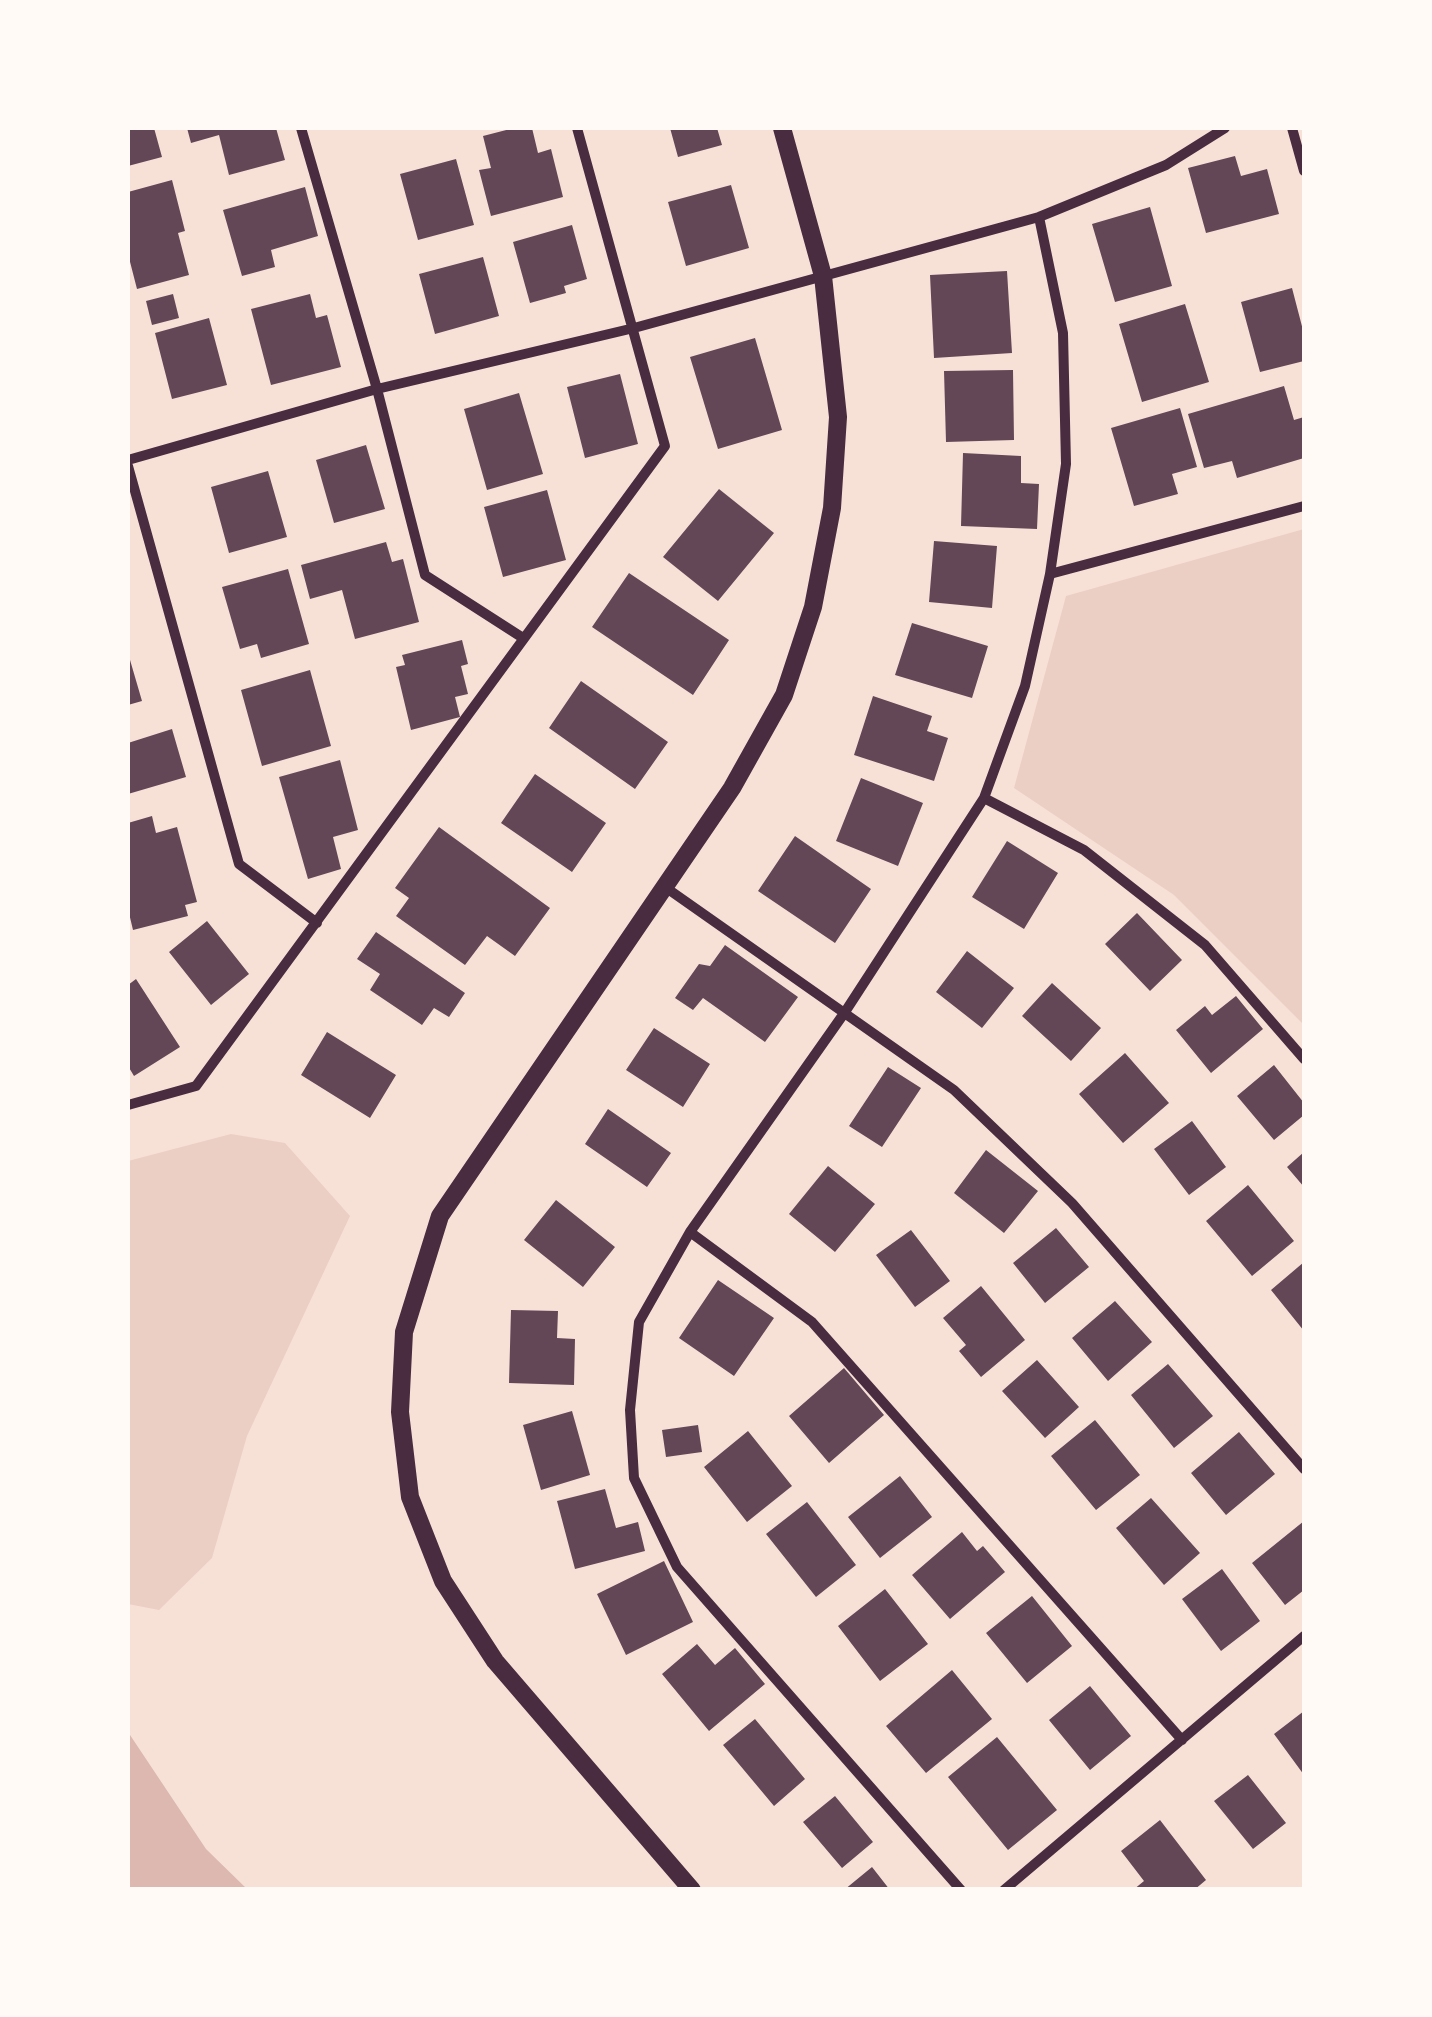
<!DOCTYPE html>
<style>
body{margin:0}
#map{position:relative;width:1432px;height:2017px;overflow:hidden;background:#f7e1d7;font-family:"Fira Sans",sans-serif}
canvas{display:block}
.frame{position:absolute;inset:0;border:130px solid #fffaf5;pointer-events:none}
</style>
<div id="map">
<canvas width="1432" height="2017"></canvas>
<div class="frame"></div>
</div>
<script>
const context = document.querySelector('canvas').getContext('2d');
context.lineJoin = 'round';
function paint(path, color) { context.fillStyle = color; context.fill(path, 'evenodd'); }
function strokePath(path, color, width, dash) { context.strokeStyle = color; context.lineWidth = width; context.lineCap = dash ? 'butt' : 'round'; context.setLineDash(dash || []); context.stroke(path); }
paint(new Path2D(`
 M1304,529v496l-130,-130 -160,-107 52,-192z
 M231,1134l54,9 65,73 -103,220 -35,122 -53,52 -31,-6v-443z`), '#ebcfc5');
paint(new Path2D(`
 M128,1732l78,117 41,40h-119z`), '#dcb8b0');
paint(new Path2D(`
 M128,128h26l8,29 -34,9z
 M187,128h89l9,32 -56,15 -10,-40 -28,8z
 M514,128h18l6,25 13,-4 12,48 -72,19 -12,-46 12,-2 -8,-32z
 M670,128h47l5,17 -44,12z
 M1235,156l6,20 26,-7 12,45 -73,19 -18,-65z
 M456,159l18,66 -56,15 -18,-66z
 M172,180l13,51 -7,2 11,42 -52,14 -9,-35v-62z
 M731,185l18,63 -63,18 -18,-64z
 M305,187l13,49 -47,14 4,17 -33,9 -19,-66z
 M1150,207l22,79 -57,16 -23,-78z
 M572,225l15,54 -23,7 2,7 -36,10 -17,-61z
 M483,257l16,59 -64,18 -16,-60z
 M1007,271l5,82 -78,5 -4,-83z
 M1292,288l12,46v27l-44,11 -19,-70z
 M173,294l6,24 -27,7 -6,-24z
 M310,294l6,24 11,-3 14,52 -70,18 -20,-76z
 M1185,304l24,78 -67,20 -23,-78z
 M209,318l18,67 -55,14 -17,-66z
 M755,338l27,92 -64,19 -28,-92z
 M1013,370l1,70 -68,2 -2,-71z
 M620,374l18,70 -53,14 -18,-71z
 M1284,386l10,34 10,-3v41l-67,20 -5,-17 -28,7 -16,-54z
 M519,393l24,81 -56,16 -23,-81z
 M1180,408l17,59 -25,7 6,20 -44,12 -23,-78z
 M366,445l19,64 -51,14 -18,-63z
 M963,453l58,3v27l18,1 -2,45 -76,-3z
 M268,471l19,66 -58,16 -18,-66z
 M719,489l55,44 -56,68 -55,-44z
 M547,490l19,70 -63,17 -19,-70z
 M934,541l63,5 -5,62 -63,-6z
 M386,542l6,20 11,-3 16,63 -64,17 -13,-49 -32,9 -9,-34z
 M288,569l21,75 -48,14 -4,-14 -17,5 -18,-62z
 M629,573l100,67 -36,55 -101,-68z
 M912,623l76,23 -16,52 -77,-23z
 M462,640l6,24 -7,2 7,28 -13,3 5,20 -49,13 -15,-63 9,-2 -3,-10z
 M128,653l14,48 -14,4z
 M310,670l21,76 -69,20 -21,-76z
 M581,681l87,61 -33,47 -86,-61z
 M873,696l59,20 -5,15 21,7 -14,43 -80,-26z
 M172,729l14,48 -58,17v-51z
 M340,760l18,70 -25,7 8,32 -33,10 -29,-102z
 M535,774l71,49 -34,49 -71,-49z
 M861,778l62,25 -25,63 -62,-25z
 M152,816l4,17 21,-6 20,75 -12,3 3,11 -55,14 -5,-21v-86z
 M439,827l111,81 -35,48 -28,-20 -22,29 -69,-49 13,-18 -14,-10z
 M795,836l76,53 -36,54 -77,-52z
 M1007,841l51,32 -34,56 -52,-32z
 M1137,913l45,47 -32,31 -45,-47z
 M207,921l42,53 -38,31 -42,-53z
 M376,932l89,61 -16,24 -15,-9 -12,17 -52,-35 10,-16 -23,-15z
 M725,945l73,52 -33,45 -62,-44 -10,12 -18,-12 24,-34 11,2z
 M967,951l47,37 -32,40 -46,-36z
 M136,979l44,68 -46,29 -6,-10v-81z
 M1052,983l49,45 -30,33 -49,-45z
 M1236,996l27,33 -52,44 -35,-43 29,-24 7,9z
 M654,1028l56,36 -27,43 -57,-37z
 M327,1032l69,43 -26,43 -69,-43z
 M1125,1053l44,50 -46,40 -44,-49z
 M1274,1065l30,38v12l-30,25 -37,-44z
 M888,1067l33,21 -39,59 -33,-21z
 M608,1109l63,44 -24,34 -62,-43z
 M1192,1121l34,46 -37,28 -35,-46z
 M986,1150l52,41 -34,42 -50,-40z
 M1304,1152v35l-17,-20z
 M828,1166l47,38 -40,48 -46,-38z
 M1248,1185l46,56 -42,35 -46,-55z
 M556,1200l59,47 -32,40 -59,-47z
 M1056,1228l33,39 -44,36 -32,-40z
 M911,1230l39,51 -35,26 -39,-52z
 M1304,1262v69l-33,-41z
 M718,1280l56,38 -40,58 -55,-38z
 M981,1286l44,54 -44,37 -22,-26 7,-6 -23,-27z
 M1115,1301l37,41 -44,39 -36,-43z
 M511,1310l47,1 -1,27 18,1 -1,46 -65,-2z
 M1037,1360l42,47 -34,31 -43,-47z
 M1168,1364l45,52 -39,32 -43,-53z
 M844,1368l40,47 -55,48 -40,-47z
 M572,1411l18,64 -49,15 -18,-65z
 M1095,1420l45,55 -44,35 -45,-54z
 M698,1425l4,27 -36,5 -4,-27z
 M748,1431l44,55 -45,36 -43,-55z
 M1239,1432l36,42 -49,41 -35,-42z
 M900,1476l32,41 -52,41 -32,-41z
 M605,1489l11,39 22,-6 7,29 -70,18 -18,-68z
 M1151,1498l49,55 -36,32 -48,-57z
 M807,1502l49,63 -40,32 -50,-63z
 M1304,1521v69l-19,15 -33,-42z
 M962,1532l15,19 6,-5 22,26 -55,47 -38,-44z
 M664,1561l29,61 -67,33 -29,-61z
 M1222,1569l38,52 -39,30 -39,-52z
 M885,1589l43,55 -48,37 -42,-55z
 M1032,1596l40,50 -45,37 -41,-50z
 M697,1644l18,21 20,-17 30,36 -56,47 -47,-57z
 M952,1670l40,49 -66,54 -40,-47z
 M1090,1686l41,50 -41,34 -41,-50z
 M1304,1711v64l-30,-41z
 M755,1719l50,60 -31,27 -51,-61z
 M997,1737l60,73 -49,40 -60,-73z
 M1248,1775l38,48 -33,26 -39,-48z
 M835,1796l38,46 -31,26 -39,-46z
 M1160,1820l46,60 -12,10h-61l11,-9 -23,-30z
 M872,1867l18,23h-46z`), '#644757');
strokePath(new Path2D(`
 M301,128l76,261 48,186 98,63
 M1292,128l12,43
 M128,460l249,-71 257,-61 405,-111 127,-52 59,-37
 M128,466l111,398 78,59
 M1050,574l254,-68
 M984,798l100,52 121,95 99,114
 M665,887l289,203 118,113 232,266
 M128,1105l68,-19 469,-640 -88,-318
 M690,1232l122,90 370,418
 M961,1890l-284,-323 -43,-89 -4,-68 9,-88 51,-90 155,-220 139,-214 41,-112 25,-112 16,-110 -3,-131 -24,-116
 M1004,1890l300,-254`), '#4a2c40', 10);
strokePath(new Path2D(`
 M692,1890l-197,-229 -52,-80 -33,-84 -10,-85 4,-80 36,-116 292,-428 52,-93 29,-88 19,-99 6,-91 -15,-141 -41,-148`), '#4a2c40', 18);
</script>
